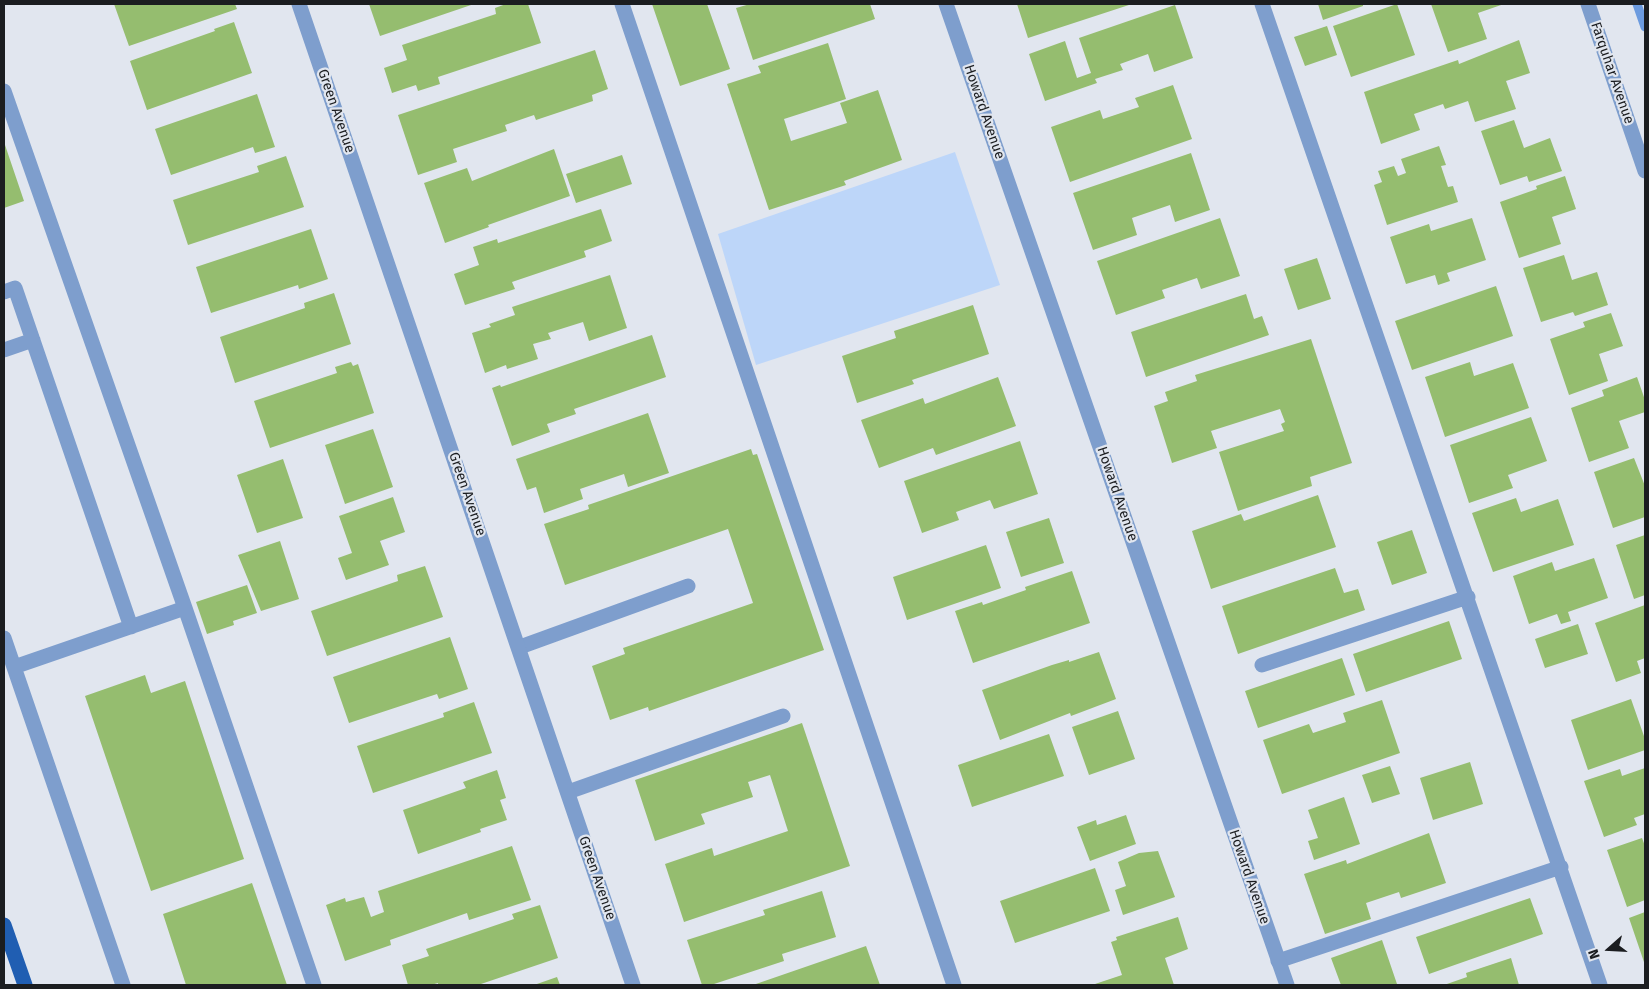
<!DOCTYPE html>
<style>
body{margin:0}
#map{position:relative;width:1649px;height:989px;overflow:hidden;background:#e1e6ef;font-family:"Fira Sans",sans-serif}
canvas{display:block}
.frame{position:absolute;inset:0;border:5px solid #1b1d20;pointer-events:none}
.north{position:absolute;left:1584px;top:924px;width:50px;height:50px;-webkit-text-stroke:4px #e1e6ef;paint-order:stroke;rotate:251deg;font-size:14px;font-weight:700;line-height:20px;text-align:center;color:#1b1d20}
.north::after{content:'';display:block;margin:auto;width:18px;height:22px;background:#1b1d20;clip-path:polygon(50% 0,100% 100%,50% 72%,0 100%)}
</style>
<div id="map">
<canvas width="1649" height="989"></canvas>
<div class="frame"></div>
<div class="north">N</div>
</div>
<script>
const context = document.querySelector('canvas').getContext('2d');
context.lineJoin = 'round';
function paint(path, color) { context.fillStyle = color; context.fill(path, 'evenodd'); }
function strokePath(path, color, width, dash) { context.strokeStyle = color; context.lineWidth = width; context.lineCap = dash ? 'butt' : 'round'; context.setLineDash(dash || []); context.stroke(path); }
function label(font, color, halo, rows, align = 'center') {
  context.font = font + ' "Fira Sans",sans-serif'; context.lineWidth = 4.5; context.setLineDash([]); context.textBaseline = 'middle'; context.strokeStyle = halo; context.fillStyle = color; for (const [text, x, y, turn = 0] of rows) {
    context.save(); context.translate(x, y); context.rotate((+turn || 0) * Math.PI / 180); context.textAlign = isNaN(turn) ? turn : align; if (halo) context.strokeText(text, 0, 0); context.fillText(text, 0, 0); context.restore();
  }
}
paint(new Path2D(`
 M955,152l45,133 -244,80 -38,-131z`), '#bdd6f9');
strokePath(new Path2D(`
 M1637,4l8,23`), '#6c9bdf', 9);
paint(new Path2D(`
 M114,4h121l2,5 -108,37z
 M369,4h105l-94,32z
 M506,4h22l13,39 -103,34 2,7 -22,7 -2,-6 -24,8 -8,-25 23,-8 -5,-15 94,-31 -1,-6z
 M652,4h55l23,65 -50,17z
 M750,4h120l5,15 -122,41 -17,-52z
 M1017,4h115l-104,34z
 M1318,4h45v2l-40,14z
 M1397,4l18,51 -64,22 -18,-51z
 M1431,4h73l-26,9 9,26 -39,13z
 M1175,5l18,53 -39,14 -6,-18 -28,10 3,6 -28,9 2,4 -52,18 -16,-47 36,-13 12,37 14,-5 -12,-35z
 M234,22l18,51 -105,37 -17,-49 85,-30 -1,-2z
 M1327,26l10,29 -32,11 -11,-29z
 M1519,40l11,33 -24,8 10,28 -41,13 -7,-21 -23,8 -2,-5 -29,10 6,16 -39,14 -17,-52 94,-32 1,4z
 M828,43l18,56 -62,20 7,22 56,-18 -7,-20 38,-13 24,70 -58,21 2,4 -77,25 -42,-126 34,-11 -3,-7z
 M595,50l13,39 -16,6 1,6 -57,19 -2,-5 -29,10 2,6 -54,18 4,13 -39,13 -20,-60z
 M1173,85l19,54 -122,43 -19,-55 49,-17 3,9 36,-12 -4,-9z
 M257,94l18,53 -20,6 -2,-6 -82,28 -16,-46z
 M1514,120l10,28 26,-10 12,33 -33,11 -2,-6 -27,9 -19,-54z
 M4,142l20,59 -20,7z
 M1439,146l7,19 -5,1 7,21 5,-1 5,16 -71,23 -13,-40 8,-3 -4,-11 16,-5 4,10 8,-3 -5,-14z
 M554,149l16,47 -82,29 1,2 -44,16 -21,-60 43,-15 5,13z
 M1191,153l19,57 -35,12 -5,-17 -38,13 5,17 -44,15 -20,-57z
 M622,155l10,29 -56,19 -10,-29z
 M286,156l18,51 -116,38 -15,-45 86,-28 -2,-6z
 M1565,176l11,33 -24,8 9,27 -42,14 -19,-56 37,-13 -1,-3z
 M601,209l11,32 -28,10 2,6 -74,25 3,7 -50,16 -11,-31 25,-9 -6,-18 24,-8 1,4z
 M1220,218l20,58 -39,13 -4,-11 -35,12 3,8 -49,17 -19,-54z
 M1472,218l14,42 -39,13 3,8 -12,4 -3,-10 -29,9 -16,-47 39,-13 2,7z
 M311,229l17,50 -29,10 -1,-4 -87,28 -15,-46z
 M1564,255l8,25 25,-8 11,33 -33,11 -2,-4 -32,10 -18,-54z
 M1317,258l14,41 -33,11 -14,-41z
 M610,275l17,53 -38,13 -6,-19 -35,11 3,6 -18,5 5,15 -31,10 -1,-4 -21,8 -13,-40 19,-6 -2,-3 26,-9 -3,-8z
 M1496,286l17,50 -101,34 -17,-49z
 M334,293l17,51 -116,39 -15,-46 85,-29 -1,-5z
 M1246,294l8,25 8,-3 7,19 -123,42 -15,-45z
 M973,305l16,49 -77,26 2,4 -57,19 -15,-47 54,-18 -2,-7z
 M1611,313l12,33 -24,8 9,27 -39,14 -19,-56 35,-12 -2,-5z
 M652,335l14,42 -92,32 2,5 -29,10 3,8 -38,14 -20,-58 8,-3 1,2z
 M1311,339l41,124 -42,14 2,9 -74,25 -19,-59 65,-21 -3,-7 4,-2 -5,-13 -69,22 6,17 -45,15 -18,-57 14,-5 -3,-9 32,-11 -2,-6z
 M351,362l2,4 5,-2 16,49 -104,35 -16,-47 83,-28 -2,-6z
 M1470,362l4,14 39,-13 16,45 -84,29 -20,-60z
 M998,377l18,49 -80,29 -3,-7 -54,20 -18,-48 62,-22 2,6z
 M1637,377l8,23v12l-26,9 10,27 -40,14 -18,-54 33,-12 -2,-6z
 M648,413l21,60 -41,14 -4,-13 -44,15 3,10 -39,14 -8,-26 -9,3 -11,-31z
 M1531,417l16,44 -39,14 5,13 -44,15 -19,-58z
 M373,429l20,58 -48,17 -20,-59z
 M1020,441l18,53 -44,15 -4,-9 -34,12 3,8 -37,13 -18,-52z
 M751,449l2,6 4,-1 67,196 -175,61 -1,-4 -38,13 -18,-54 33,-12 -2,-6 130,-45 -25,-74 -163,56 -21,-61 45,-15 -1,-4z
 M1634,458l11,28v31l-32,11 -19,-56z
 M283,459l20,59 -46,15 -20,-58z
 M1318,495l18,52 -125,42 -19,-58 49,-17 3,7z
 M393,497l12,35 -25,9 9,24 -43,15 -8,-22 14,-5 -13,-37z
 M1516,498l5,14 37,-13 16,46 -81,27 -21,-59z
 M1049,518l15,45 -43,14 -15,-45z
 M1412,530l15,43 -35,12 -15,-43z
 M1645,535v60l-11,4 -18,-54z
 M280,541l19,58 -38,12 -23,-56z
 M986,545l15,43 -94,32 -14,-43z
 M1594,558l14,40 -40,14 3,9 -10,3 -4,-10 -28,10 -16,-48 39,-14 3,9z
 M425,566l18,51 -116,39 -16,-45 87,-30 -1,-6z
 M1335,568l9,25 14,-4 7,21 -127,44 -16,-48z
 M1072,571l18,52 -117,40 -18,-52 27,-9 1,3 43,-15 -1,-3z
 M247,585l10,28 -24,8 1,4 -27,9 -11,-32z
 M1645,605v53l-8,3 4,12 -25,9 -21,-59z
 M1449,621l13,38 -96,33 -13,-38z
 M1578,624l10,30 -43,14 -10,-29z
 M450,637l18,52 -29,10 -2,-5 -88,29 -16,-46z
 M1099,652l17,47 -45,17 -1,-3 -70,27 -18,-50 70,-25 17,-5v2z
 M1342,658l13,37 -97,33 -13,-37z
 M145,675l6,18 34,-12 59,178 -93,32 -66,-195z
 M1631,699l14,40v11l-57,20 -17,-50z
 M1382,700l18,53 -118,41 -19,-54 46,-16 4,9 33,-11 -3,-9z
 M474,702l18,51 -119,40 -16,-47 87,-29 -1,-4z
 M1118,711l17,48 -46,16 -17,-48z
 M802,723l48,143 -166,56 -19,-58 47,-16 2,8 74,-25 -18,-56 -22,7 5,15 -52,17 4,10 -50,17 -20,-61z
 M1049,734l15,42 -92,31 -14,-42z
 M1470,762l13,42 -50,16 -13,-42z
 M1390,766l10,28 -28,9 -10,-28z
 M1645,768v46l-11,4 3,7 -33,12 -20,-56 36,-12 2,7z
 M497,770l9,28 -6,2 7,20 -27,9 1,3 -63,22 -15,-44 63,-22 -3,-6z
 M1344,797l16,47 -46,16 -6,-19 10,-3 -10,-28z
 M1126,815l10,29 -46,17 -13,-34 19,-7 1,5z
 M1429,833l17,50 -45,15 -2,-6 -33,11 5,16 -46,15 -21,-60 42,-14 1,4z
 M1642,838l3,8v54l-18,7 -20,-57z
 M512,846l19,54 -62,20 -2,-7 -77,27 1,5 -46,16 -19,-56 19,-7 1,4 18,-5 7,20 13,-5 -6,-21z
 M1158,851l17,46 -52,18 -8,-25 11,-4 -8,-24 21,-9z
 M1095,868l15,43 -95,32 -15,-42z
 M252,883l35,102h-101l-23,-71z
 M822,891l14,46 -54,17 2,7 -73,24h-9l-15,-45 78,-25 -2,-5z
 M1530,898l13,36 -114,40 -13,-37z
 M540,905l18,53 -80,27h-40v-2l-7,2h-23l-6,-20 27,-9 -3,-7 88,-30 -2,-5z
 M1645,912v53l-16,-47z
 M1178,917l10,32 -23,9 9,27h-82l30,-10 -11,-33 6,-2 -1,-3z
 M1382,940l15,44 -56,1 -10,-27z
 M866,946l14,39h-127z
 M1511,958l8,27h-75l23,-8 -1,-4z
 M557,977l3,8h-26z`), '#95bd6f');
strokePath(new Path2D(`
 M622,4l332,981
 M1262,4l338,981
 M4,91l181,517 129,377
 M4,292l11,-4 116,339
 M4,350l29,-10
 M4,638l119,347
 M520,647l168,-61
 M1262,665l206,-68
 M14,667l171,-59
 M568,792l215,-76
 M1278,961l283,-94`), '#7e9ecd', 15);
strokePath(new Path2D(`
 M299,4l334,981
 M946,4l341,981
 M1588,4l57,167`), '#7e9ecd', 15);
strokePath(new Path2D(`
 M4,925l21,60`), '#205eb2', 15);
label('14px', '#1b1d20', '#e1e6ef', [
 ["Farquhar Avenue",1612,73,71],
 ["Green Avenue",336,111,71],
 ["Howard Avenue",984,112,71],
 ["Green Avenue",467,494,71],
 ["Howard Avenue",1117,494,71],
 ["Howard Avenue",1249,877,71],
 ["Green Avenue",597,878,71]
]);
</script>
